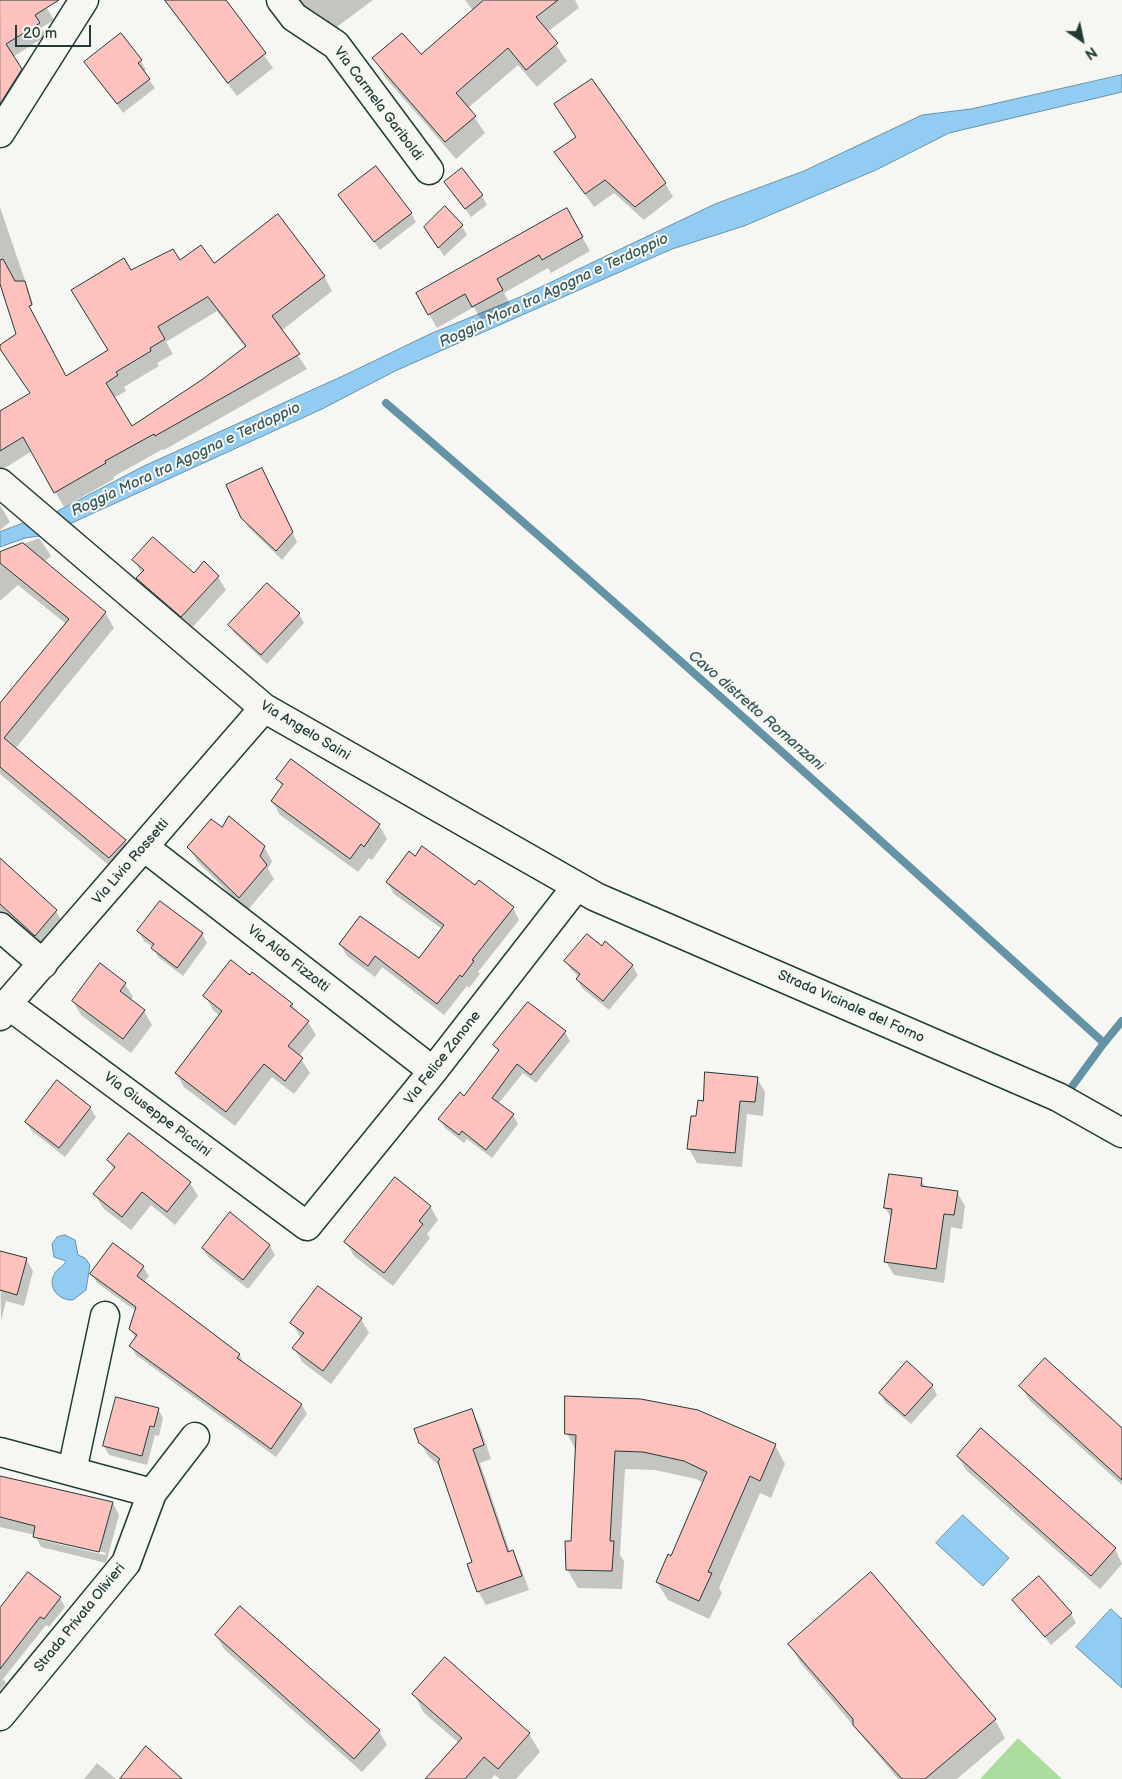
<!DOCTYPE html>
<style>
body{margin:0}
#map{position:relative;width:1122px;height:1779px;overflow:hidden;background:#f6f6f2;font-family:"Balsamiq Sans",sans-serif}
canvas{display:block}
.north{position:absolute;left:1057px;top:15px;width:50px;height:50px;-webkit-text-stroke:4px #f6f6f2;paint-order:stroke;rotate:146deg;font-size:14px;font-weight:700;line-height:20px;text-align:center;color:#1f3d34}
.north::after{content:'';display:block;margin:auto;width:18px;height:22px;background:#1f3d34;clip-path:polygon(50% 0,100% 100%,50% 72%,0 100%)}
.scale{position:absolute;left:15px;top:25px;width:76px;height:22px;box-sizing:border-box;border:2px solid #1f3d34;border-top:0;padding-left:6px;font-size:15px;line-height:18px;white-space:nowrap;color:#1f3d34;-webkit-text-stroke:4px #f6f6f2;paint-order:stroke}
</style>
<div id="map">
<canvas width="1122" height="1779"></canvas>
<div class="north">N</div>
<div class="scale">20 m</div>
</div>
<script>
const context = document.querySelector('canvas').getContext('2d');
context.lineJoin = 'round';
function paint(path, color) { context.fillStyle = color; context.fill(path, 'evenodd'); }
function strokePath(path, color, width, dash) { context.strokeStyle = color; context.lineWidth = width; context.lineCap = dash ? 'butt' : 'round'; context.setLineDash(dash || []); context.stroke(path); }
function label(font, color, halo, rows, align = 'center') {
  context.font = font + ' "Balsamiq Sans",sans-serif'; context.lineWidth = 4; context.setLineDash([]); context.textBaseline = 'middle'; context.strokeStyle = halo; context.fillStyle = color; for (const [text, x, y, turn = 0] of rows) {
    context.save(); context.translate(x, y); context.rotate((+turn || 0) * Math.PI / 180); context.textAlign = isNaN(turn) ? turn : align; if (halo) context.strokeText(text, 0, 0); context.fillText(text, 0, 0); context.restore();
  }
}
paint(new Path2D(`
 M1018,1738l44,41h-82z`), '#abdd9e');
const water = new Path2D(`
 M1122,75v17l-173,41 -73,37 -132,56 -72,23 -277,122 -73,38 -259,118 -13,-12 94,-49 201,-91 85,-41 90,-37 195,-93 89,-33 118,-56 49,-6z
 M35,519l12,16 -22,3 -25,9v-15z
 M65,1235l10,5 3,15 7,3 5,7 -4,25 -13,10c-14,1 -27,-13 -18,-27 3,-5 8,-6 11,-12l-12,-4 -2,-13 5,-7z
 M963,1515l46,43 -26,28 -47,-43z
 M1111,1609l11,10v69l-46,-41z`);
paint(water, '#93ccf2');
strokePath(water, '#6593a6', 1);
paint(new Path2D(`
 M0,0h42l12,20 -13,8 5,8 -33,21 15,25 -28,33z
 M164,0h60l49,68 -36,28z
 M298,0h75l-43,32 -14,-9z
 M465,0h110l4,8 -32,24 20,29 -30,26 -19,-22 -50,43 17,25 -29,26 -72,-83 -10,-18 47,-2 52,-45z
 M141,61l5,9 -3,2 12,16 -32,25 -37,-51z
 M556,105l109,78 8,14 -29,23 -30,-27 -20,14 -39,-54 22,-15z
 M445,182l37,14 5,9 -16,12z
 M340,195l71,18 5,9 -36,28z
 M0,207l33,97 -6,3 -27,-46z
 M567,210l23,41 -39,22 -3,-5 -44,25 6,11 -29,16 -7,-13 -37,21 -19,-34z
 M462,226l5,9 -23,21 -13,-20z
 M180,261l144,15 8,15 -51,40 26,38 -143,81 -1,-1 -50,28 1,2 -50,28 -32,-56 -32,20v-58l36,-16 73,-47 22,-78zM217,311l29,37 -42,32 -72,48 -18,-30 12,-7 -2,-4 35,-21 -2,-3 16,-9 -7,-12z
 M267,478l30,64 -15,18 -34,-33 -6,-10z
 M0,505l10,17 -10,8z
 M39,538l12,18 -7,6 61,50 9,16 -99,121 110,92 9,15 -16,17 -118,-99v-70l66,-80 -48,-39 -18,16v-48z
 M134,560l60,14 24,3 8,13 -36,40 -45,-38 -8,-14 5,-4z
 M299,614l5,9 -37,41 -32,-30 -5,-9z
 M291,761l88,64 8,14 -15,21 -3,-2 -11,14 -78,-57 -8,-14 10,-14 -4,-8z
 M189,847h75l8,14 -4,8 6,10 -27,32 -50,-50z
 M0,860l56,51 9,16 -20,24 -45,-40z
 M387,882l88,5 38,21 6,12 -41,52 2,2 -11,14 -2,-2 -23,29 -62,-48 -7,10 -28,-21 -7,-12 79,15 23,-30 -48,-35z
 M138,931l64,3 5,9 -24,33 -25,-19 -5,-10 -9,-6z
 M602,947l30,18 6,10 -29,35 -27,-22 -5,-9 2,-2 -8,-7 -5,-9z
 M250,977l42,28 4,7 12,10 8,13 -17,21 11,17 -16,21 -22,-17 -37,49 -51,-39 -8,-14 44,-57 -7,-6 -8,-14z
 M125,984l8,13 -2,4 13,10 8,14 -21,28 -50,-38 -8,-14z
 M565,1032l5,9 -34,42 -13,-10 -25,31 15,11 5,9 -26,34 -25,-19 -3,4 -19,-15 -5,-9 24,-22 35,-45 -4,-6z
 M757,1078l8,14 -2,24 -16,-2 -5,53 -45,-4 -8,-14 15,-47z
 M57,1082l33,26 6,9 -31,40 -33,-26 -6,-9z
 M109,1160l81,23 8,13 -23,29 -24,-20 -20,25 -28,-22 -8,-13 19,-25z
 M921,1180l5,8 31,4 8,14 -3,23 -11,-2 -7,56 -50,-8 -8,-13 6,-43 -7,-11z
 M430,1206l8,14 -11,14 3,4 -37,48 -39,-30 -8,-14z
 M270,1246l5,9 -27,34 -40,-32 -5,-9z
 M0,1252l26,7 7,12 -9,35 -18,-5 -5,20z
 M143,1267l6,9 -5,6 95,72 6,11 57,40 5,9 -31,43 -140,-102 -5,-9 5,-7 -6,-10 6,-18 -39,-28 -5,-9z
 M361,1319l8,14 -38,51 -29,-22 -8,-14 7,-10 -9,-15z
 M932,1386l5,9 -26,29 -26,-22 -5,-9z
 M1021,1386l101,44v55l-93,-85z
 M158,1409l5,9 -4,18 -4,-1 -8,30 -38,-10 -5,-9z
 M471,1410l8,14 12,35 -11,4 30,89h2l8,13 9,25 -43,15 -8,-14 -4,-28 -34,-97 -11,-9 -9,-15z
 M567,1433l208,12 10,19 -14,34 -11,-5 -41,95 3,5 -13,26 -41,-19 -11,-18 15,-24 32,-75 -8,-4 -41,-9 -30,-1 -5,86 4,6 -2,28 -44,-1 -11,-19 5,-27 4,-91z
 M958,1457l157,92 7,15 -22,25 -134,-119z
 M0,1476l113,27 6,12 -13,48 -65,-16 -6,-12 -35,-8zM41,1537l65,16 -1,2 -64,-15z
 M60,1598l5,9 -16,20 -3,-2 -43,54 3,4 -6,7v-79z
 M1014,1600l57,14 5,9 -25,22z
 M216,1635l163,96 8,14 -25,27 -138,-123z
 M790,1644l205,76 10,18 -48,41h-59l-98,-117z
 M414,1694l115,40 11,18 -24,27h-16l-5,-4 -4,4h-64l32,-36 -35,-30z
 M97,1763l19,16h-32z`), '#0003');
strokePath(new Path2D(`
 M386,403c243,209 481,425 718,640l18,-22
 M1065,1096l39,-53`), '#6593a6', 8);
const building = new Path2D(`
 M0,0h59l-24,15 5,8 -34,21 16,25 -22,35z
 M165,0h61l40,53 -38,30z
 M484,0h74l-22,17 22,26 -32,27 -18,-22 -52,45 20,23 -31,26 -73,-84 30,-25 19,21z
 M121,33l21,27 -4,3 12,16 -33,25 -33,-42z
 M592,79l74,104 -31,24 -30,-27 -20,14 -31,-42 22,-15 -22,-33z
 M376,166l36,47 -38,29 -36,-47z
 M462,168l21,27 -18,14 -21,-27z
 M445,206l18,19 -25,23 -14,-21z
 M567,208l16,29 -41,23 -3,-5 -42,24 6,11 -31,17 -7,-13 -37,21 -12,-22z
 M278,214l47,62 -53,40 28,38 -145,82 -1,-2 -49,27 1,2 -52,30 -31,-56 -23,14v-40l30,-18 -30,-44v-4l16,-11 -16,-50v-24l3,-1 12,22h10l7,24 -3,1 37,70 42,-26 -37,-60 53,-32 7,12 42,-21 7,11 21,-15 13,18zM208,297l38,49 -43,33 -71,47 -26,-43 12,-8 -2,-3 35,-21 -1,-3 15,-9 -7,-12z
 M262,468l31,64 -17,19 -35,-33 -15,-33z
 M153,537l41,36 10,-12 15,15 -38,41 -45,-39 8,-8 -12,-10z
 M23,543l83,69 -102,126 122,102 -17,18 -109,-91v-64l69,-84 -69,-56v-11z
 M267,583l33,30 -39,42 -33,-30z
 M291,759l89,65 -16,23 -3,-3 -11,15 -79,-58 12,-17 -7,-5z
 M229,816l36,30 -5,10 7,9 -28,33 -52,-51 24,-28 11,8z
 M422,846l53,39 4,-5 35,27 -42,53 2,1 -12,16 -2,-2 -23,29 -62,-48 -7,10 -29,-22 21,-28 59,42 25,-33 -58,-43 23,-31 6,5z
 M0,858l57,52 -22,26 -35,-32z
 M160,901l43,32 -26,35 -26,-20 3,-4 -17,-13z
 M587,934l15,12 3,-5 28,24 -30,36 -27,-22 4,-5 -16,-13z
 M231,960l19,15 2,-3 41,32 -3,2 19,15 -21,25 15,12 -18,23 -21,-17 -38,48 -51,-39 47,-62 -19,-15z
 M100,963l26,20 -6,8 25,19 -22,29 -51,-38z
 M528,1002l38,29 -35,44 -14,-11 -25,34 22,16 -28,36 -24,-19 -3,4 -21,-16 22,-27 4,4 35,-46 -6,-5z
 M705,1072l53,5 -3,25 -15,-1 -5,52 -48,-4 4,-33h5l2,-16 5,1z
 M57,1080l34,27 -32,41 -34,-26z
 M129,1133l62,49 -24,30 -25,-20 -20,25 -29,-23 22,-27 -8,-7z
 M889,1174l33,4 -1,8 37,5 -4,24 -10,-1 -8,55 -52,-7 8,-53 -8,-1z
 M395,1177l36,29 -12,15 4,3 -39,49 -40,-31z
 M230,1212l40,33 -27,35 -41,-32z
 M113,1243l31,23 -7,10 103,78 -3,4 65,46 -31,45 -142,-103 8,-11 -8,-6 7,-22 -46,-33z
 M0,1251l27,7 -10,37 -17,-5z
 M318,1286l44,32 -39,53 -31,-23 12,-15 -14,-10z
 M1045,1358l77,70v52l-103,-94z
 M907,1361l26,24 -28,31 -26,-23z
 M565,1396l76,3 57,11 78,34 -16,37 -10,-5 -42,96 4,1 -13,28 -43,-19 12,-28 3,2 36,-84 -23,-11 -41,-9 -28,-1 -5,90h4l-2,30 -46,-1 -1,-29h6l5,-106 -11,-1z
 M116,1397l43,11 -5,19 -4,-1 -8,30 -39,-10z
 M472,1409l12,36 -11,4 35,103 5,-2 9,26 -45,16 -10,-28 5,-2 -34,-100 2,-3 -21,-16 -5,-14z
 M981,1428l135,120 -25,28 -134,-120z
 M0,1476l113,26 -14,50 -66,-15 2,-11 -35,-9z
 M28,1572l33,25 -17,22 -4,-2 -40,52v-61z
 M871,1572l125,147 -71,60h-23l-49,-54v-6l-65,-75z
 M1039,1576l33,37 -27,24 -33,-37z
 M240,1606l140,124 -26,29 -139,-124z
 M445,1657l85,76 -32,36 -14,-12 -19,22h-40l37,-41 -50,-44z
 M146,1746l36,33h-62z`);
paint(building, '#fec1bd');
strokePath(building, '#1f3d34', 1);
const minor = new Path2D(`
 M281,0l13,17 42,28 93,125
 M0,133l84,-133
 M0,483l264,225 332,189 462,200 64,36
 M144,847l289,224
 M0,927l43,37
 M7,1004l300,222 126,-155 143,-184
 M0,1016l7,-12 257,-296
 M0,1452l152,41
 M72,1471l33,-155
 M0,1716l126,-153 26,-70 43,-56`);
strokePath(minor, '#1f3d34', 31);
strokePath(minor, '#f6f6f2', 28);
label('14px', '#1f3d34', '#f6f6f2', [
 ["Via Carmela Gariboldi",378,104,53],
 ["Via Angelo Saini",305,731,31],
 ["Via Livio Rossetti",131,862,-49],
 ["Via Aldo Fizzotti",288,959,38],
 ["Strada Vicinale del Forno",851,1007,24],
 ["Via Felice Zanone",443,1058,-52],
 ["Via Giuseppe Piccini",157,1115,37],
 ["Strada Privata Olivieri",80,1618,-51]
]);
label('italic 15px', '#365a5a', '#f6f6f2', [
 ["Roggia Mora tra Agogna e Terdoppio",554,291,-25],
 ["Roggia Mora tra Agogna e Terdoppio",186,460,-25],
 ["Cavo distretto Romanzani",756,711,41]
]);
</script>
